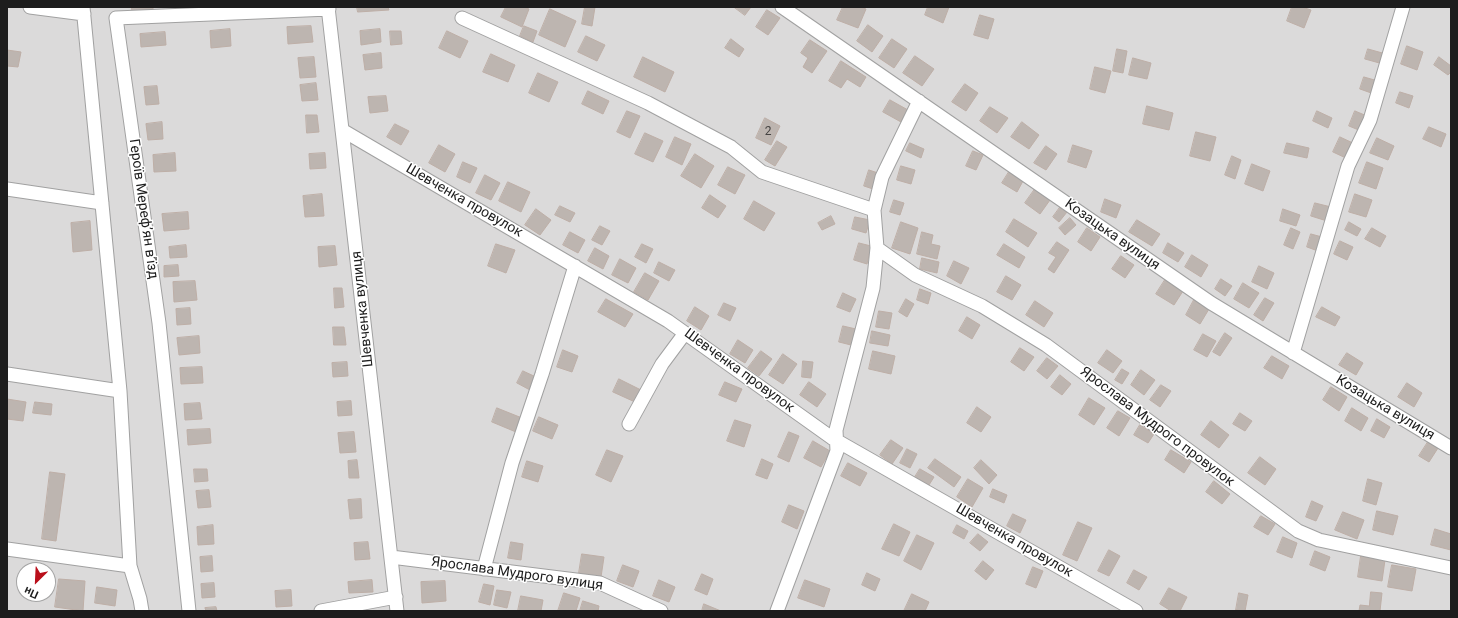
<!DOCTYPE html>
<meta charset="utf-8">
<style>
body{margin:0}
#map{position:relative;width:1458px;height:618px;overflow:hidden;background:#ede9e3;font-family:Roboto,sans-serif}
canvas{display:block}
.frame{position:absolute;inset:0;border:8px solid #1d1d1d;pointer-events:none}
.north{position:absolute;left:16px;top:562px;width:40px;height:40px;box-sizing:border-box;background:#fff;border:1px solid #a5a5a5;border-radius:50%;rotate:204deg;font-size:11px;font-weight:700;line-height:16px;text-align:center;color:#1d1d1d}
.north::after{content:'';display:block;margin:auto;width:14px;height:18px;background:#ba0f1b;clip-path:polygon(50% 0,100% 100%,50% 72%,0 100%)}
</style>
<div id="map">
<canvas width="1458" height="618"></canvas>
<div class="frame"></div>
<div class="north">Пн</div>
</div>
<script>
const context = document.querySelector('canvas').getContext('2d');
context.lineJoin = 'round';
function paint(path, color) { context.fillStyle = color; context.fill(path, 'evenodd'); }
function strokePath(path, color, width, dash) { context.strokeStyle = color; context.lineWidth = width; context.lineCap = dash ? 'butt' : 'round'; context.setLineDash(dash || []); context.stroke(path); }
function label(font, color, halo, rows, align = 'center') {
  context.font = font + ' Roboto,sans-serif'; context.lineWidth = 3; context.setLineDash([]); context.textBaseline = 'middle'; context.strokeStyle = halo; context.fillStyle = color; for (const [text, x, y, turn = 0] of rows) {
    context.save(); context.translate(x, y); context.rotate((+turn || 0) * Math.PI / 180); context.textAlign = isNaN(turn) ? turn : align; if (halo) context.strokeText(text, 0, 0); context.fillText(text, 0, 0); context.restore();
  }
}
paint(new Path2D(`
 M7,7h1444v604h-1444zM24,570h24v24h-24z`), '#dbdada');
const building = new Path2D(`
 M132,7h21v4l-21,1z
 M357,7h31l1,3 -31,2z
 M506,7h18l5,2 -7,18 -21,-10z
 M585,7h10l-3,19 -10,-2z
 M734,7h17l-6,8z
 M843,7h17l6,2 -8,19 -21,-8z
 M928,7h21l-6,16 -18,-8z
 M1292,7h10l9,3 -7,18 -17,-7z
 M550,9l26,12 -11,26 -26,-12z
 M767,10l13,8 -12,17 -12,-8z
 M980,15l14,4 -6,20 -14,-4z
 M868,25l15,11 -11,16 -15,-11z
 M311,26l2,16 -25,2 -1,-17z
 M524,26l13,5 -4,11 -13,-6z
 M230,29l1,17 -20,2 -1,-17z
 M380,29l1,13 -20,3 -1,-14z
 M390,31h11l1,13 -11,1z
 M447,31l21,10 -8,17 -21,-10z
 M165,32l1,13 -25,2 -1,-13z
 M586,36l19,9 -8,16 -19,-9z
 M731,39l13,10 -5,8 -14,-9z
 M892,39l15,10 -13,19 -15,-10z
 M810,40l17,11 -15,22 -9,-6 5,-9 -7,-5z
 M1407,46l16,6 -6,18 -16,-6z
 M1117,49l10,2 -4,22 -10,-2z
 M1368,49l18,5 -3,10 -18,-5z
 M7,50l14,2 -3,15 -11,-1z
 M381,53l1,15 -17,2 -2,-15z
 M491,54l24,11 -7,17 -25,-10z
 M915,56l19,13 -12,17 -19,-13z
 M314,57l2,20 -16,1 -2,-20z
 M643,57l31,15 -9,20 -31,-15z
 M1439,57l12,9v6l-3,3 -14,-10z
 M1133,58l18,5 -4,16 -18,-4z
 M841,61l25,16 -6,10 -13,-8 -6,9 -12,-7z
 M1095,67l16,4 -6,22 -15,-4z
 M538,73l20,9 -9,20 -20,-9z
 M1364,77l14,4 -4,13 -14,-5z
 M316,83l2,17 -16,1 -2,-16z
 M965,84l13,9 -12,18 -14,-9z
 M157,86l2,18 -13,1 -2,-18z
 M588,91l21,10 -6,13 -21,-10z
 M1400,92l13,4 -4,12 -13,-5z
 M386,96l2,15 -18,2 -2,-16z
 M890,100l18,10 -7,12 -18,-10z
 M1147,106l26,7 -4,17 -26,-6z
 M990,107l18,11 -11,15 -17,-12z
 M627,111l13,5 -10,22 -13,-6z
 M1317,111l15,7 -4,10 -15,-7z
 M1355,111l12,5 -6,15 -12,-5z
 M306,115h11l2,17 -12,1z
 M765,118l15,8 -9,19 -15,-7z
 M162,122l1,17 -15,1 -2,-16z
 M1022,122l17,13 -10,14 -18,-12z
 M395,124l14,7 -8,14 -14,-8z
 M1429,127l17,7 -5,13 -18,-8z
 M1196,132l20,5 -6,24 -20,-5z
 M645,133l18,8 -10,21 -18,-8z
 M675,137l16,7 -9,21 -16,-8z
 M1340,137l15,7 -7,15 -15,-7z
 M1377,138l17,8 -6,14 -18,-7z
 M777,141l10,6 -12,19 -10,-6z
 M910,143l14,6 -3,9 -15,-7z
 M1287,143l22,5 -2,10 -23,-5z
 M439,145l16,9 -10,18 -16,-9z
 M1073,145l19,6 -6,17 -18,-6z
 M1046,146l11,8 -11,16 -12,-7z
 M973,151l10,4 -7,15 -10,-4z
 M175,153l1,18 -22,1 -1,-17z
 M325,153l1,15 -16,1 -1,-15z
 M695,154l19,12 -13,22 -20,-12z
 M1232,156l9,4 -6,19 -10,-4z
 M463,162l14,6 -7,15 -13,-6z
 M1367,162l16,6 -7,21 -17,-6z
 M1252,164l18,7 -7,20 -18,-7z
 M901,166l14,4 -4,14 -14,-4z
 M728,167l17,8 -10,19 -17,-9z
 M869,170l9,3 -5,16 -9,-3z
 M1009,172l14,9 -6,11 -15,-9z
 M485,175l15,8 -9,17 -15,-7z
 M508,182l22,10 -9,20 -22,-11z
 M1035,189l15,11 -10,14 -15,-11z
 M322,194l2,22 -19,1 -2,-21z
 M1355,194l17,6 -6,17 -17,-5z
 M710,195l16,11 -8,12 -16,-10z
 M1105,199l16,6 -5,13 -15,-6z
 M894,200l10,3 -4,12 -10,-3z
 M754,201l21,12 -11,18 -20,-12z
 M1315,203l16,4 -4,14 -16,-5z
 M560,206l15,7 -5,9 -15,-7z
 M1061,206l6,6 -8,10 -6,-5z
 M536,209l15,11 -11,15 -15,-10z
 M1283,209l17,6 -4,11 -16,-5z
 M188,212l1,17 -25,2 -2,-17z
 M831,216l4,8 -13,6 -4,-7z
 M855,217l15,3 -4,13 -14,-4z
 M1070,218l6,7 -11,10 -6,-7z
 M1014,219l23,14 -9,14 -22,-15z
 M1137,220l23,14 -8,12 -23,-14z
 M90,221l2,29 -19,2 -2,-29z
 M901,222l17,6 -8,26 -18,-6z
 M1349,222l12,7 -4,7 -12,-6z
 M600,226l10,5 -8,14 -10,-5z
 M1087,228l13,9 -9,14 -13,-9z
 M1291,228l9,4 -7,17 -9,-4z
 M1372,228l14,8 -6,11 -15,-8z
 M570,232l15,8 -7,13 -15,-8z
 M922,232l11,3 -2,9 9,2 -3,13 -20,-5z
 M1311,234l11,3 -4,14 -11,-4z
 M1340,241l13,6 -6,13 -13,-6z
 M1057,242l12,8 -15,23 -6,-4 8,-12 -7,-4z
 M859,243l12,3 -4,18 -13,-4z
 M1168,243l16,10 -6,9 -15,-9z
 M496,244l19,6 -9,23 -18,-7z
 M642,244l11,5 -7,14 -11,-6z
 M1004,244l21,13 -6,11 -22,-13z
 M186,245l1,12 -17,1 -1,-11z
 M335,246l2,19 -18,2 -1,-20z
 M595,248l14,8 -6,13 -15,-8z
 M1192,255l16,10 -7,12 -16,-10z
 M1121,256l13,9 -9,13 -13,-9z
 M922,258l17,4 -2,11 -17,-4z
 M620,259l16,9 -8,15 -16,-8z
 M954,261l15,7 -8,16 -14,-8z
 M659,262l16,8 -6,11 -15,-8z
 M178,265l1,11 -15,1v-11z
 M1259,266l15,7 -7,16 -15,-7z
 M645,273l14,8 -11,19 -14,-8z
 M1006,276l15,9 -9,15 -15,-8z
 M1221,279l11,7 -7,10 -10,-7z
 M1165,280l18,11 -9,14 -18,-11z
 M195,281l2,19 -23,2 -1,-20z
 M1243,283l16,10 -10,15 -15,-9z
 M334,288h8l2,19 -9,1z
 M920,289l11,4 -3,11 -11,-4z
 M843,293l13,6 -6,13 -13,-5z
 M1265,298l9,5 -11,18 -9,-6z
 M606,299l27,15 -8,13 -27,-15z
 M906,299l8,5 -7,13 -8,-5z
 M1194,300l15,9 -9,15 -14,-9z
 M1035,301l18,12 -9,14 -18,-12z
 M724,303l12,5 -6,13 -12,-6z
 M695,307l14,9 -8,14 -14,-9z
 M1322,307l18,10 -5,9 -19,-9z
 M190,308l1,16 -14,1 -1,-16z
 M879,311l13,2 -3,16 -13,-2z
 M967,317l13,8 -8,14 -13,-8z
 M843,326l13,3 -5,16 -12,-3z
 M333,327h11l2,18h-12z
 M872,331l18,4 -2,11 -18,-3z
 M1225,333l7,5 -12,18 -7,-4z
 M1203,334l13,7 -9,16 -13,-7z
 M199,336l1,17 -21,2 -2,-17z
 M738,340l15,10 -8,13 -15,-9z
 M1020,348l14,9 -10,14 -13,-9z
 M563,350l15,6 -6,16 -15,-5z
 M1107,350l15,11 -9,12 -15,-10z
 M761,351l11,8 -13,17 -11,-8z
 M873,351l22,5 -4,18 -22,-5z
 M1347,353l16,10 -7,12 -17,-10z
 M783,354l14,10 -14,20 -14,-9z
 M1272,356l17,10 -7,13 -18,-11z
 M1047,358l11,8 -11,13 -10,-8z
 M803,361l10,1 -2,16 -9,-1z
 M347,362l1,14 -15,1 -1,-14z
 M202,367l1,16 -22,1 -1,-16z
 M1122,369l7,4 -7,11 -7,-4z
 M1141,370l14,10 -11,15 -13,-10z
 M523,371l13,6 -6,13 -13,-7z
 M1060,375l11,9 -9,11 -11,-8z
 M619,379l22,11 -6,12 -22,-10z
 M725,382l17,7 -6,13 -17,-7z
 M809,382l17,12 -9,13 -17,-12z
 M1407,383l15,10 -8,14 -16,-10z
 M1161,385l10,6 -11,16 -10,-7z
 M1331,387l16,10 -8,14 -16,-11z
 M1089,398l16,10 -11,17 -15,-10z
 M7,399l19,3 -3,19 -16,-2z
 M351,401l1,14 -14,1 -1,-14z
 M35,402l17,2 -1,11 -18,-2z
 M200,403l2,16 -17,1 -1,-16z
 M977,407l14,10 -10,15 -14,-9z
 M497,408l25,10 -6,14 -24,-10z
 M1352,408l16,10 -7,13 -16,-10z
 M1118,411l12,7 -11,18 -12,-8z
 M1240,413l12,8 -7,10 -12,-7z
 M539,417l19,8 -6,14 -19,-8z
 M1377,419l13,8 -6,11 -13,-7z
 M735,420l16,5 -7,22 -17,-6z
 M1211,421l18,14 -10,13 -18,-13z
 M1140,425l14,9 -6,9 -14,-8z
 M210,429l1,14 -23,2 -1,-15z
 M354,432l2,20 -16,1 -2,-20z
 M789,432l10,4 -10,26 -11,-5z
 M891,440l12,8 -11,16 -12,-9z
 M813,441l17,10 -9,16 -17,-9z
 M1428,442l10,6 -9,14 -10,-6z
 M907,449l10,5 -7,14 -10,-5z
 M607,450l16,6 -12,26 -15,-7z
 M1171,450l20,12 -7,11 -19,-13z
 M1260,457l16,12 -11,16 -17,-12z
 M762,459l11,5 -6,15 -11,-4z
 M935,459l26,18 -7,10 -26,-19z
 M357,460l2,18h-10l-1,-17z
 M981,460l16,15 -8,9 -15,-16z
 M527,461l16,5 -5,16 -16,-5z
 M848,463l19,10 -7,13 -19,-10z
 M194,469h13l1,12 -13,1z
 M920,469l14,8 -5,8 -14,-8z
 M50,472l15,2 -9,67 -14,-2z
 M968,479l15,9 -11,19 -15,-10z
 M1368,479l14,4 -6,22 -13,-4z
 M1214,481l16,13 -8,10 -16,-12z
 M993,489l14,6 -3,8 -14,-6z
 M209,490l2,17 -13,1 -2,-17z
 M361,499l1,19 -12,1 -2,-19z
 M1312,501l11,5 -7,15 -10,-4z
 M789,505l15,6 -7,18 -15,-7z
 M1377,511l21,5 -5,19 -20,-5z
 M1343,512l21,8 -7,19 -22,-9z
 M1013,514l13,6 -6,13 -13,-7z
 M1261,516l14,8 -7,11 -14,-8z
 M1078,522l14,6 -15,33 -14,-6z
 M894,524l16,8 -11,24 -17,-7z
 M213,525l1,19 -16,1 -1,-18z
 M957,525l11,6 -4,8 -11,-6z
 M1435,529l16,5v16l-20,-5z
 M978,534l10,8 -8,9 -10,-8z
 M917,535l17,8 -13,27 -17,-9z
 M1283,537l14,6 -5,15 -15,-6z
 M368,542l2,17 -15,1 -1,-17z
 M511,542l12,2 -2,16 -13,-2z
 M1109,550l11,6 -11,20 -11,-5z
 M1315,551l15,6 -5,14 -15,-6z
 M582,554l22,3 -3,20 -22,-4z
 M212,556l1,15 -12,1 -1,-15z
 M1361,556l24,4 -3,21 -24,-4z
 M983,561l11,9 -8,10 -11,-9z
 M623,565l16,6 -6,16 -16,-6z
 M1392,565l24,4 -4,22 -24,-4z
 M1033,567l10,4 -7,17 -10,-4z
 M1134,570l13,7 -8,13 -12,-7z
 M867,573l13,6 -5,12 -13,-6z
 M702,574l11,5 -6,16 -12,-5z
 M59,579l26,2 -2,30 -28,-4z
 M372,580l1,12 -24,1 -1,-11z
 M659,580l16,7 -6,15 -16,-6z
 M805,580l25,9 -6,18 -26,-9z
 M445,581l1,20 -24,2 -1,-21z
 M214,583l1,14 -13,1 -1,-14z
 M484,584l10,2 -4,19 -11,-3z
 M97,587l20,3 -2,16 -20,-3z
 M1169,588l18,9 -7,14h-9l-11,-7z
 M291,590l1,16 -16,1 -1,-16z
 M497,590l14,2 -4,16 -13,-3z
 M1371,592l11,1 -2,18h-21l1,-6 9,1z
 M564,593l16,5 -4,13h-18z
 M1239,593l9,2 -3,16 -9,-1z
 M912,594l17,8 -4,9h-21z
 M521,596l22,4 -2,11h-23z
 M583,601l16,5 -1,5h-18z
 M704,604l17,7h-19z
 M216,607l1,4h-11l-1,-3z`);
paint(building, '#bdb5b0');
strokePath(building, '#beafa7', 1);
const minor = new Path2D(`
 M30,7l54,7
 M83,7l37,384 10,175 10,33 2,12
 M328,7l69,604
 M782,7l429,296 240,145
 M462,18l186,85 83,44 31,25 112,38
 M342,130l326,191 164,117 304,173
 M7,189l95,14
 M877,248l38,27 67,31 64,39 252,186 21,9 132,28
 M1293,353l55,-187 22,-46 33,-113
 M7,374l113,17
 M629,424l33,-60 23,-31
 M7,549l123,17
 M391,557l209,26 61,28
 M484,569l28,-106 30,-89 33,-108
 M189,611l-30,-288 -43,-305 213,-9
 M321,611l75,-14
 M777,611l60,-160 -1,-21 37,-142 4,-40 -3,-38 8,-33 37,-76`);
strokePath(minor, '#a1a1a1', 15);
strokePath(minor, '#fff', 13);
label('12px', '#454342', null, [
 ["2",768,132]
]);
label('14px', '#1d1d1d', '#fff', [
 ["Шевченка провулок",464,201,30],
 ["Героїв Мерефʼян вʼїзд",143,209,82],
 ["Козацька вулиця",1112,235,35],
 ["Шевченка вулиця",363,309,-96],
 ["Шевченка провулок",739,371,36],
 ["Козацька вулиця",1385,408,31],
 ["Ярослава Мудрого провулок",1157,427,37],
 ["Шевченка провулок",1014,541,30],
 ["Ярослава Мудрого вулиця",517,574,8]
]);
</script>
